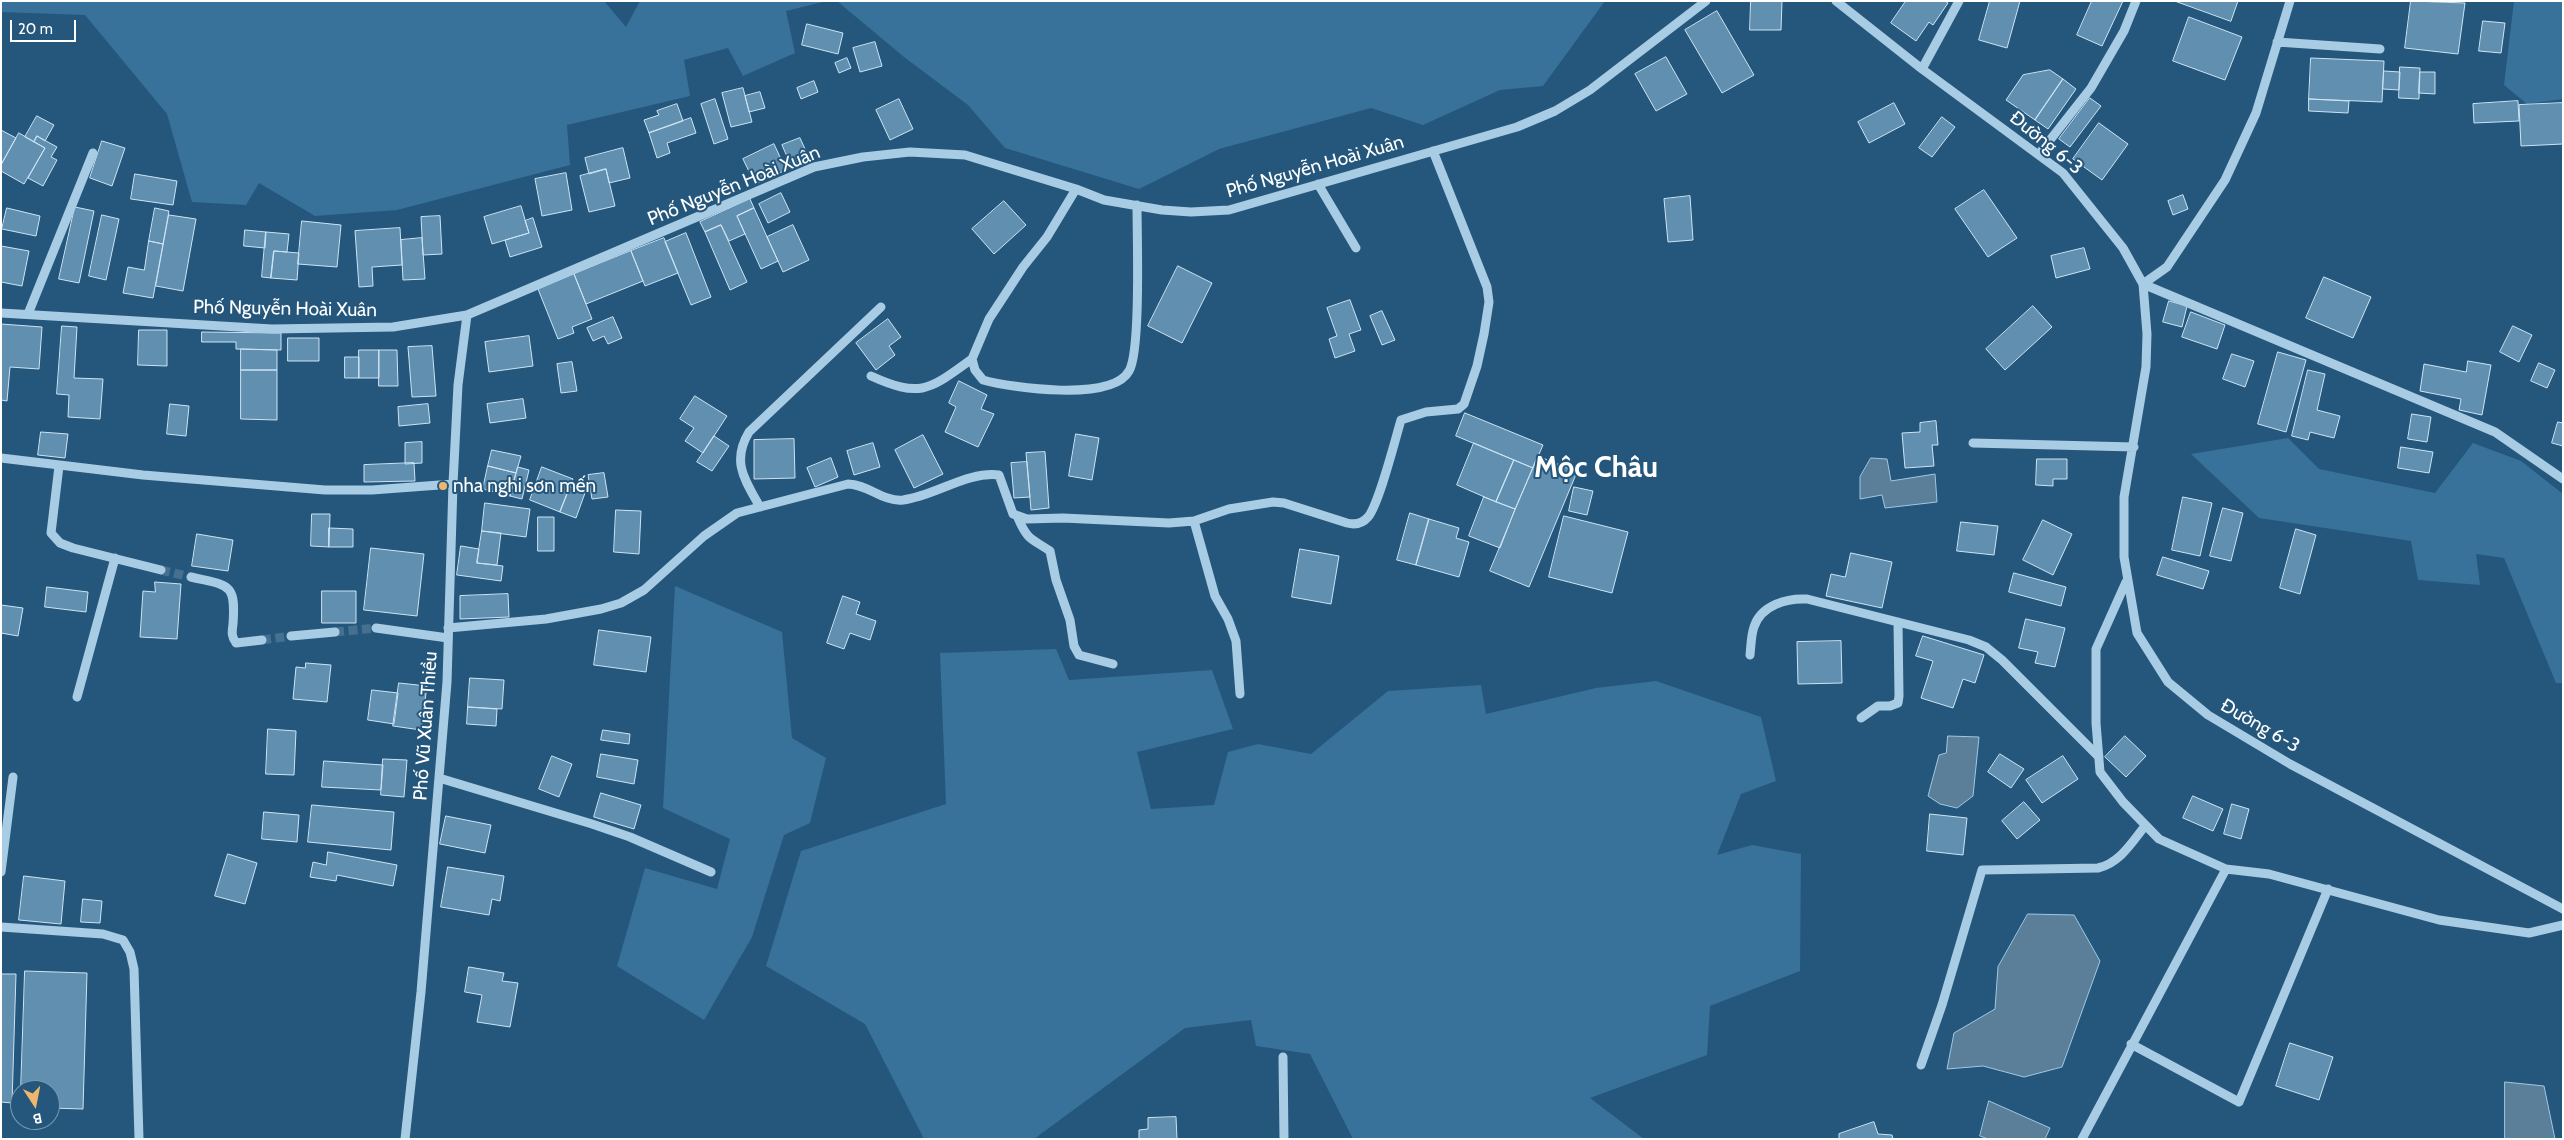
<!DOCTYPE html>
<meta charset="utf-8">
<style>
body{margin:0}
#map{position:relative;width:2564px;height:1140px;overflow:hidden;background:#25577c;font-family:Cabin,sans-serif}
canvas{display:block}
.frame{position:absolute;inset:0;border:2px solid #fff;pointer-events:none}
.north{position:absolute;left:10px;top:1080px;width:50px;height:50px;box-sizing:border-box;background:#25577c;border:1px solid #7c9ab0;border-radius:50%;rotate:169deg;font-size:14px;font-weight:700;line-height:20px;text-align:center;color:#fff}
.north::after{content:'';display:block;margin:auto;width:18px;height:22px;background:#eeb76d;clip-path:polygon(50% 0,100% 100%,50% 72%,0 100%)}
.scale{position:absolute;left:10px;top:20px;width:66px;height:22px;box-sizing:border-box;border:2px solid #fff;border-top:0;padding-left:6px;font-size:15px;line-height:18px;white-space:nowrap;color:#fff;-webkit-text-stroke:4px #25577c;paint-order:stroke}
</style>
<div id="map">
<canvas width="2564" height="1140"></canvas>
<div class="frame"></div>
<div class="north">B</div>
<div class="scale">20 m</div>
</div>
<script>
const context = document.querySelector('canvas').getContext('2d');
context.lineJoin = 'round';
function paint(path, color) { context.fillStyle = color; context.fill(path, 'evenodd'); }
function strokePath(path, color, width, dash) { context.strokeStyle = color; context.lineWidth = width; context.lineCap = dash ? 'butt' : 'round'; context.setLineDash(dash || []); context.stroke(path); }
function label(font, color, halo, rows, align = 'center') {
  context.font = font + ' Cabin,sans-serif'; context.lineWidth = 4; context.setLineDash([]); context.textBaseline = 'middle'; context.strokeStyle = halo; context.fillStyle = color; for (const [text, x, y, turn = 0] of rows) {
    context.save(); context.translate(x, y); context.rotate((+turn || 0) * Math.PI / 180); context.textAlign = isNaN(turn) ? turn : align; if (halo) context.strokeText(text, 0, 0); context.fillText(text, 0, 0); context.restore();
  }
}
paint(new Path2D(`
 M1,1h603l22,26 14,-26h187l-41,10 9,42 -52,23 -15,-28 -44,12 6,36 -123,29 3,40 -173,45 -82,6 -56,-33 -13,22 -54,-3 -25,-88 -82,-99 -84,-3z
 M837,1h768l-62,85 -43,4 -77,35 -52,-17 -152,41 -80,40 -134,-41 -37,-43 -64,-48z
 M2514,1h49v98l-36,5 -23,-19z
 M2288,438l31,31 116,24 38,-50 48,18 42,33v189h-7l-52,-125 -28,-4 4,31 -62,-5 -7,-39 -152,-23 -68,-64z
 M675,586l107,46 10,106 34,20 -16,65 -26,12 -32,102 -48,83 -87,-54 28,-98 72,21 13,-50 -67,-31z
 M1056,649l13,31 143,-10 21,59 -96,23 14,57 63,-4 14,-53 30,-8 53,10 77,-63 93,-6 5,29 110,-26 60,-7 105,36 15,64 -35,13 -24,61 35,-10 49,9 -1,117 -90,35 -3,49 -117,43 54,41h-291l-43,-85 -54,-8 -5,-26 -66,8 -151,111h-110l-59,-115 -99,-58 35,-115 145,-47 -6,-151z`), '#387199');
const water = new Path2D(`
 M1871,458l16,1 4,22 44,-7 2,28 -52,6 -3,-13 -22,4v-22z
 M1948,736l31,1 -6,59 -16,12 -17,-4 -12,-8 11,-41 7,-2z
 M2028,914l46,1 26,46 -38,106 -38,10 -41,-11 -36,3 7,-36 41,-24 3,-42z
 M2505,1082l39,4 11,53h-50z
 M1989,1101l61,27 -5,11h-57l-8,-3z`);
paint(water, '#5b7f99');
strokePath(water, '#9dc9e6', 1);
const building = new Path2D(`
 M1751,1h31l-1,29h-31z
 M1906,1h39l3,2 -15,22 -4,-3 -13,19 -25,-18z
 M1990,1h30l-13,47 -28,-8z
 M2092,1h31l-21,45 -25,-11z
 M2175,1h63l-7,20z
 M2411,1l54,2 -7,51 -53,-6z
 M1717,11l37,64 -32,18 -37,-63z
 M2189,17l53,20 -17,43 -52,-19z
 M2483,21l22,2 -4,30 -22,-2z
 M807,24l36,9 -5,21 -36,-9z
 M875,42l7,24 -22,6 -7,-24z
 M1666,57l21,37 -31,17 -21,-37z
 M847,58l4,10 -12,5 -4,-10z
 M2311,58l73,3 -2,41 -73,-3z
 M2400,67l20,1 -1,31 -20,-1z
 M2050,70l13,9 -28,41 -29,-20 17,-25z
 M2384,71l16,1 -1,18 -16,-1z
 M2420,72h15v22l-16,-1z
 M2063,79l13,10 -28,40 -13,-9z
 M814,81l4,11 -17,7 -4,-11z
 M743,88l9,34 -21,5 -9,-34z
 M760,92l5,16 -16,4 -4,-16z
 M2090,98l11,8 -31,41 -11,-8z
 M715,99l13,40 -14,5 -13,-40z
 M899,99l14,30 -23,11 -14,-30z
 M2309,99l40,2 -1,12 -39,-2z
 M2518,101l1,20 -45,2 -1,-19z
 M1894,103l11,21 -36,19 -11,-21z
 M2563,103v41l-42,2 -2,-41z
 M677,104l6,17 -34,12 -5,-13 15,-5 -2,-4z
 M37,116l17,9 -9,16 -8,-5 -3,6 -9,-5z
 M1942,117l13,10 -23,30 -13,-9z
 M691,118l5,15 -29,10 3,10 -13,5 -8,-25z
 M2099,123l29,21 -26,36 -29,-21z
 M1,130l15,8 -15,27z
 M19,133l26,15 -21,36 -23,-13v-6z
 M37,136l20,11 -6,10 6,3 -14,26 -15,-8 17,-30 -11,-6z
 M800,138l10,22 -18,8 -10,-23z
 M102,141l23,7 -13,38 -22,-8z
 M774,144l12,26 -31,14 -12,-25z
 M623,148l7,30 -21,5 -3,-14 -17,5 -4,-16z
 M606,169l9,37 -26,6 -9,-36z
 M566,173l6,37 -30,6 -7,-37z
 M135,174l42,7 -4,24 -42,-6z
 M1984,190l33,48 -29,19 -33,-48z
 M781,193l9,19 -22,11 -9,-19z
 M2183,195l5,14 -15,6 -5,-14z
 M1690,196l3,44 -25,2 -4,-43z
 M750,199l4,9 -17,8 8,18 -16,7 -8,-16 -16,7 -5,-10z
 M1004,201l22,24 -32,29 -22,-25z
 M521,206l8,27 -37,11 -8,-27z
 M75,207l19,4 -15,72 -20,-4z
 M7,208l33,8 -4,20 -34,-7z
 M155,208l14,3 -6,33 -14,-3z
 M754,208l24,53 -17,8 -24,-53z
 M102,215l17,4 -13,61 -17,-4z
 M169,215l27,4 -13,72 -27,-5z
 M440,216l2,38 -19,1 -2,-38z
 M533,218l9,29 -32,10 -5,-17 24,-7 -4,-12z
 M302,221l39,4 -4,42 -39,-3z
 M721,225l26,57 -17,8 -25,-58z
 M793,225l16,35 -26,12 -16,-35z
 M400,228l2,37 -30,2 1,19 -14,1 -4,-56z
 M245,230l21,2 -1,16 -21,-2z
 M266,232l23,2 -2,18 -13,-1 -3,27 -9,-1z
 M686,233l25,64 -20,8 -26,-63z
 M422,238l3,41 -22,1 -2,-40z
 M664,238l14,35 -33,13 -14,-35z
 M149,241l14,3 -10,54 -30,-5 5,-26 16,3z
 M1,246l28,5 -7,35 -21,-4z
 M2084,248l6,21 -34,9 -5,-22z
 M274,251l25,2 -2,27 -26,-2z
 M631,251l12,30 -57,23 -12,-30z
 M1178,266l34,17 -30,60 -34,-17z
 M574,274l18,45 -20,8 2,6 -16,6 -20,-50z
 M2324,277l47,20 -18,41 -47,-20z
 M1350,300l11,30 -12,4 6,17 -20,7 -6,-19 8,-3 -10,-28z
 M2169,301l18,5 -5,21 -19,-5z
 M2033,306l19,21 -47,43 -19,-21z
 M1382,311l13,29 -13,5 -12,-29z
 M2191,312l34,13 -8,24 -35,-12z
 M613,317l9,21 -14,6 -4,-8 -11,5 -6,-13z
 M888,319l13,18 -12,9 6,9 -19,15 -20,-27z
 M1,324l41,3 -3,42 -29,-2 -3,34 -6,-1z
 M62,326l15,1 -3,51 29,1 -3,40 -32,-2 1,-22 -12,-1z
 M2513,326l19,9 -13,27 -19,-10z
 M139,330h28v36l-29,-1z
 M202,332l79,1v17l-45,-1v-7h-34z
 M529,336l4,30 -44,6 -4,-30z
 M288,338h31v23h-31z
 M432,346l4,50 -24,1 -4,-50z
 M241,349l36,1v20h-36z
 M359,350h20v28h-20z
 M379,350h18l1,36h-19z
 M2278,352l28,8 -20,72 -28,-8z
 M2232,354l22,7 -9,26 -22,-8z
 M345,357h14v21h-14z
 M2468,361l23,4 -9,50 -23,-5 2,-11 -41,-8 4,-27 42,8z
 M572,362l5,29 -16,2 -4,-29z
 M2539,363l16,7 -8,18 -16,-7z
 M241,370h36v50l-36,-1z
 M2308,370l17,4 -8,36 23,6 -6,22 -24,-6 -2,8 -16,-4z
 M959,381l28,14 -6,14 13,5 -16,33 -33,-15 11,-25 -7,-4z
 M695,396l32,20 -24,37 -18,-12 9,-13 -14,-9z
 M523,399l3,19 -36,5 -3,-19z
 M170,404l19,2 -3,30 -19,-2z
 M428,404l2,19 -31,3 -1,-19z
 M1465,413l78,32 -10,23 -77,-32z
 M2412,414l19,3 -4,25 -19,-3z
 M1936,421l2,24h-6l2,21 -29,2 -3,-35 18,-1v-9z
 M2558,422l5,1v23l-11,-3z
 M41,432l27,2 -3,24 -27,-3z
 M1076,434l23,4 -7,42 -23,-4z
 M923,435l20,39 -29,14 -19,-38z
 M714,436l15,10 -17,25 -15,-9z
 M794,439l1,39 -41,1v-39z
 M422,442v21l-17,1v-21z
 M873,443l7,24 -26,8 -7,-24z
 M1474,443l40,17 -18,42 -39,-17z
 M2401,447l32,5 -4,21 -31,-5z
 M492,450l29,6 -5,17 -28,-7z
 M1045,452l4,56 -18,2 -5,-57z
 M1538,456l39,16 -48,115 -39,-16z
 M831,458l7,19 -23,10 -8,-19z
 M2037,459h30v20h-14v7l-17,-1z
 M1514,460l19,8 -18,41 -19,-7z
 M1027,462l3,35 -16,1 -3,-35z
 M414,463l1,18 -51,1v-17z
 M488,466l28,7 -6,23 -27,-7z
 M518,467l11,3 -7,29 -12,-3z
 M542,467l31,12 -13,33 -30,-12z
 M604,473l4,24 -16,2 -4,-24z
 M570,487l15,6 -9,25 -16,-6z
 M1574,487l19,4 -6,24 -18,-4z
 M1484,497l31,12 -15,39 -31,-12z
 M2183,497l29,6 -12,53 -28,-6z
 M485,503l45,6 -4,28 -44,-6z
 M2223,508l20,5 -12,48 -21,-5z
 M616,510l25,1 -2,43 -25,-2z
 M1410,513l19,6 -13,46 -19,-5z
 M312,514h18l-1,33 -18,-1z
 M1564,516l64,16 -16,61 -63,-16z
 M538,517h16v34h-16z
 M1429,519l30,9 -3,10 13,4 -10,35 -43,-12z
 M2043,520l29,14 -19,41 -30,-15z
 M1961,522l37,4 -4,29 -37,-4z
 M329,528l24,1v18h-24z
 M2296,529l20,6 -16,59 -20,-6z
 M482,531l19,2 -4,32 -20,-2z
 M197,534l36,6 -5,31 -36,-5z
 M461,546l18,3 -2,14 26,3 -2,15 -44,-6z
 M371,548l53,6 -7,62 -53,-6z
 M1300,549l39,7 -8,48 -39,-7z
 M1851,553l41,9 -10,46 -56,-12 5,-22 14,3z
 M2163,557l46,14 -6,18 -46,-14z
 M2014,573l52,14 -5,19 -52,-14z
 M155,582l26,2 -4,55 -37,-2 3,-46 12,1z
 M47,587l41,5 -2,20 -41,-5z
 M322,591h34v32h-34z
 M508,594l1,23 -49,2v-23z
 M843,596l17,6 -4,12 20,7 -6,19 -20,-7 -6,16 -17,-6z
 M1,605l22,3 -5,28 -17,-3z
 M2026,619l39,9 -10,39 -20,-4 3,-11 -19,-4z
 M599,630l52,7 -5,35 -52,-7z
 M1923,636l61,19 -9,28 -12,-4 -10,29 -32,-10 12,-37 -17,-5z
 M1841,641l1,42 -44,1 -1,-42z
 M306,663l25,2 -4,37 -34,-3 3,-32 9,1z
 M470,678l34,2 -2,29 -34,-2z
 M399,683l28,3 -6,44 -28,-4z
 M372,690l26,3 -4,31 -26,-4z
 M468,707l29,2 -1,17 -29,-2z
 M268,729l28,2 -2,44 -28,-1z
 M603,730l27,4 -1,10 -28,-4z
 M2125,736l21,20 -20,21 -21,-20z
 M601,754l37,6 -4,24 -37,-7z
 M2000,754l24,15 -13,19 -23,-16z
 M552,756l20,8 -13,33 -20,-8z
 M2063,756l15,23 -36,24 -16,-23z
 M383,759l24,1 -3,37 -23,-2z
 M324,761l59,4 -2,25 -59,-3z
 M601,793l40,12 -7,24 -40,-12z
 M2193,796l30,13 -10,22 -30,-13z
 M2024,802l16,18 -23,19 -15,-18z
 M2232,804l17,5 -8,30 -17,-5z
 M312,805l82,7 -3,38 -83,-8z
 M264,812l35,3 -2,27 -35,-3z
 M1930,814l37,4 -4,37 -36,-4z
 M446,816l45,9 -6,28 -45,-9z
 M328,852l69,13 -4,21 -56,-11 -1,6 -26,-4 3,-15 13,3z
 M228,854l29,9 -12,41 -30,-8z
 M448,867l56,9 -4,25 -8,-2 -3,16 -48,-8z
 M24,876l41,5 -4,43 -42,-4z
 M83,899l19,2 -2,22 -19,-1z
 M469,967l35,6 -2,8 16,2 -8,44 -33,-5 5,-27 -17,-3z
 M25,971l62,2 -4,136 -33,-1v-18h-29z
 M1,974h15l-4,129 -11,-1z
 M2290,1043l43,14 -14,43 -43,-14z
 M1176,1117l1,22h-38v-9l9,-1v-11z
 M1874,1122l4,12 14,1 1,4h-54v-5z`);
paint(building, '#618faf');
strokePath(building, '#cce4f4', 1);
strokePath(new Path2D(`
 M161,570l30,7
 M335,632l41,-4
 M262,640l29,-4`), '#467090', 9, [9, 4.5]);
strokePath(new Path2D(`
 M1836,1l86,68 141,104 60,75 20,36 4,50 -1,33 -22,130v60l13,76 31,49 40,33 82,49 273,145
 M2277,42l103,7
 M1922,69l37,-68
 M2039,154l52,-66 33,-57 12,-30
 M1318,184l38,64
 M1076,189l-29,48 -24,30 -34,52 -17,40 3,11 8,10c29,8 129,22 146,-9 12,-20 8,-135 8,-166
 M2143,284l352,148 68,47
 M2143,284l24,-17 58,-87 31,-67 34,-112
 M1,313l271,16 121,-2 74,-12 347,-148 49,-10 47,-5 55,3 111,34 28,11 58,10 29,2 38,-2 288,-83 38,-16 35,-21 116,-89
 M28,314l65,-161
 M871,376c51,23 59,13 101,-17
 M1973,443l161,4
 M1,458l142,17 182,15h47l81,-6
 M59,466l-8,67 9,10 13,5 88,22
 M760,507c-15,-27 -29,-45 -11,-75l132,-125
 M1018,518c10,23 13,20 32,33l6,29 14,40 4,26 5,9 34,9
 M1194,521l21,75 13,23 8,22 4,53
 M191,577c38,9 45,5 42,47 -1,8 -2,12 3,19l26,-3
 M2126,582l-30,67v74l4,49 23,30 36,37 67,30 43,5 170,46 90,13 34,-8
 M376,628l72,10
 M448,628l98,-9 55,-10 20,-6 23,-13 60,-54 33,-23 111,-29c19,0 35,18 55,16 32,-4 64,-29 96,-25l14,39 14,5 36,-1 106,5 25,-2 35,-12 44,-7 11,1 63,20c8,2 15,1 21,-6 11,-13 27,-77 33,-97l25,-8 32,-3 6,-5 13,-38 7,-32 5,-32 -2,-15 -54,-136
 M291,636l44,-4
 M1750,655c1,-9 1,-20 4,-28 7,-22 33,-29 53,-28l162,41 17,7 16,13 97,97
 M77,697l38,-139
 M1861,718l17,-12h12l8,-3 1,-7 -1,-74
 M439,778l153,46 38,13 81,35
 M1,872l12,-95
 M1,927l102,7 20,6 7,12 4,17 5,170
 M2131,1044l108,58 89,-213
 M1283,1057l1,82
 M1921,1065l21,-60 40,-135 116,-2c22,-5 34,-26 47,-42
 M405,1139l16,-147 26,-310 6,-198 5,-99 9,-70
 M2082,1139l144,-270`), '#a9cce5', 9);
for (const [x, y, r, color] of [
 [443,486,5,"#eeb76d"]
]) { const dot = new Path2D(); dot.arc(x, y, r, 0, 2 * Math.PI); context.fillStyle = color; context.fill(dot); strokePath(dot, '#25577c', 2); }
label('19px', '#fff', '#25577c', [
 ["Đường 6-3",2046,143,39],
 ["Phố Nguyễn Hoài Xuân",1315,167,-16],
 ["Phố Nguyễn Hoài Xuân",734,186,-22],
 ["Phố Nguyễn Hoài Xuân",285,309,1],
 ["Phố Vũ Xuân Thiều",426,726,-86],
 ["Đường 6-3",2260,726,30]
]);
label('19px', '#fff', '#25577c', [
 ["nha nghi sơn mến",453,486]
], 'left');
label('bold 29px', '#fff', '#25577c', [
 ["Mộc Châu",1596,468]
]);
</script>
